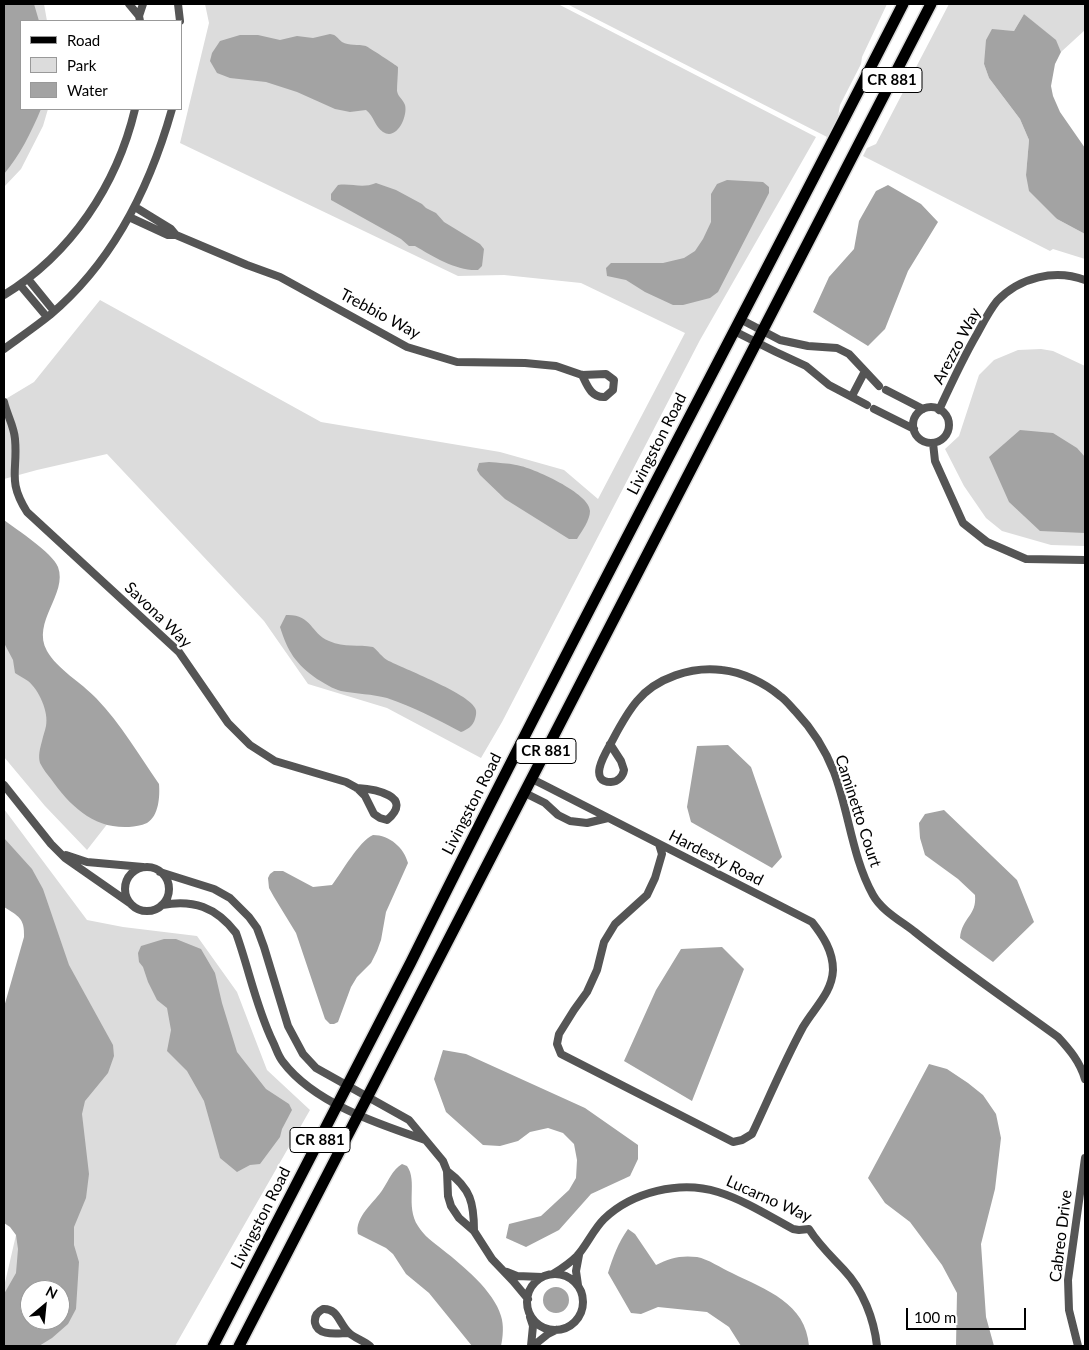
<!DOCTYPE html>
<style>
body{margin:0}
#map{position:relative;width:1089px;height:1350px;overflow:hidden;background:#fff;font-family:Lato,sans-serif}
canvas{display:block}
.frame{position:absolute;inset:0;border:5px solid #000;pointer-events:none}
.legend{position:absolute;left:20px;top:20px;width:162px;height:90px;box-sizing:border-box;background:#fff;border:1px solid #999;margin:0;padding:6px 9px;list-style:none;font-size:15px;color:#000}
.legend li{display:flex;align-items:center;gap:10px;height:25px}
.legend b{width:25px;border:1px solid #999}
.north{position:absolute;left:20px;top:1280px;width:50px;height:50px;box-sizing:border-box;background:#fff;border:1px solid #999;border-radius:50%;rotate:28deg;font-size:14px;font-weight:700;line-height:20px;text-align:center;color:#000}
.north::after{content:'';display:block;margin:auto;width:18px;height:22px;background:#000;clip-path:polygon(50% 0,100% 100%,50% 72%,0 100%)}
.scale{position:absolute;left:906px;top:1308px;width:120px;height:22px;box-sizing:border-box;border:2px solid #000;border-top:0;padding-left:6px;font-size:15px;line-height:18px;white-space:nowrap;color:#000;-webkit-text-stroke:4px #fff;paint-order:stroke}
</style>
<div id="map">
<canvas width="1089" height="1350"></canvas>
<div class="frame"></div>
<ul class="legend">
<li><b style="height:6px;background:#000"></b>Road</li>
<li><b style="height:14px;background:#dcdcdc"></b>Park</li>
<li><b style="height:14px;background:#a3a3a3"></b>Water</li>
</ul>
<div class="north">N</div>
<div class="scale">100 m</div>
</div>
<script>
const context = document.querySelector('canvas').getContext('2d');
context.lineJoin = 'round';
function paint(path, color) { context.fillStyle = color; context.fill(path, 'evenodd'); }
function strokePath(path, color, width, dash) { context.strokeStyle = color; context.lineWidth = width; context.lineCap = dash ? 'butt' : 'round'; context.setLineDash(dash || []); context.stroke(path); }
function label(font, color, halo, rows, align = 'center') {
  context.font = font + ' Lato,sans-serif'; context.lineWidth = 4.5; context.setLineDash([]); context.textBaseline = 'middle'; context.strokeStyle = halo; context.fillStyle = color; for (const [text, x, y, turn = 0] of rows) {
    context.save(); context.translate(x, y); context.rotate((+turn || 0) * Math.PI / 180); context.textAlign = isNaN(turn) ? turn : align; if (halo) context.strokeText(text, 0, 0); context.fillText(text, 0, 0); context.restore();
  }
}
paint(new Path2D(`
 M4,4h40l3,17h-26v88h27l-5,17 -22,43 -17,18z
 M205,4h353l258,133 -116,203 -198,382 -21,36 -94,-50 -79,-24 -44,-63 -157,-167 -70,16 -33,9v-79l30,-18 66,-82 221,122 179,30 64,18 34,29 87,-166 -104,-50 -77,-8 -46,1 -278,-133 29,-120z
 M567,4h320l-25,53 -1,7 -21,41 -3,17 -8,16z
 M949,4h136v26l-24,22 -6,-12 -31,-26 -10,17 -22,-1 -8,34 5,14 31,41 9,21 -3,35 31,44 28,15v25l-32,-10 -3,2 -187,-95 4,-8 9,-4z
 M1041,349l12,2 32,15v180l-34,-1 -49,-14 -16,-13 -22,-32 -19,-37 14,-13 20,-61 15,-15 24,-10z
 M4,630l115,179 -32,41 -42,-44 -41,-49z
 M4,809l83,111 36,7 74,9 40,56 30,78 43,40 -135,236h-171v-59l12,-52 20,-220 -12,-117 -20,-29zM30,1290h30v30h-30z`), '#dcdcdc');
paint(new Path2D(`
 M4,4h30l5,17h-18v88h20c-10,24 -21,46 -37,65z
 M1024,14l32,26 5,12 -6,12 -4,22 2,10 7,16 25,36v86l-28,-15 -28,-28 -3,-16 3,-35 -9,-21 -31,-41 -5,-14 2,-24 6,-11 22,2z
 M330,34c7,1 7,4 12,8 7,4 16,2 24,4 2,1 30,19 32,21 0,8 -1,16 -1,24 1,6 6,8 8,14 3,11 -8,36 -22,27 -8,-5 -9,-16 -17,-22l-16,2 -15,-3 -38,-17 -31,-10 -36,-4 -13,-5 -7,-12 2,-8 8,-12 20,-6h18l22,5 17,-4 16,2z
 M727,180l36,2 6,5v6l-51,99 -8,6 -27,7h-10l-28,-13 -19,-12 -19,-4 -1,-8 5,-5h52l21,-5 11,-7 8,-12 8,-17v-28l6,-10z
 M376,183l20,7 26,14 4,4 10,5 8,9 36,22 4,5 -2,17 -4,4c-22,1 -44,-13 -63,-24h-6l-8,-7 -70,-39v-6l7,-9c14,-2 24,4 38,-2z
 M888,185l33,19 17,18 -30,49 -23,58 -17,17 -55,-34 16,-35 25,-28 5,-28 17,-30z
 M1020,430l33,3 24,15 8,9v76l-45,-2 -31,-29 -20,-45z
 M489,462c9,1 19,1 27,3 16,2 75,29 74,46 0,9 -8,20 -13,28h-8l-64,-40 -25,-24 -3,-5 2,-7z
 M4,520c13,10 48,32 54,47 10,27 -27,55 -11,84 10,18 35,32 49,47 25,26 43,57 63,86 1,12 0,32 -12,39 -6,3 -12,3 -18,4 -35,2 -59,-21 -78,-48 -4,-5 -8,-10 -11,-16 -2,-7 0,-15 2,-22 1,-5 3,-10 4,-15 3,-14 -7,-36 -18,-45 -4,-3 -9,-5 -13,-8l-2,-13 -9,-17z
 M286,615c26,-1 24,18 43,26 16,7 29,3 44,6 5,4 9,10 14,13 17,9 81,33 88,48 2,3 1,8 0,11 -2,7 -8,11 -14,13 -24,-13 -48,-25 -74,-34 -15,-4 -30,-4 -46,-7 -8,-2 -17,-8 -24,-12 -22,-16 -29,-27 -37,-52z
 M728,745l23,22 31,90 -10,11 -81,-46 -4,-15 10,-61z
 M944,810l73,70 17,42 -41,40 -33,-24c2,-21 17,-22 15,-43l-17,-16 -33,-24 -5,-17 -1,-15 6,-9z
 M373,835c17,0 31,13 35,28l-22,49 -5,28 -4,11 -6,12 -14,14 -6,10 -13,35 -4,2h-4l-5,-5 -29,-86 -22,-36 -5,-9 -1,-10 2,-4 4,-3h9l30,16 19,-2c11,-14 26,-43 41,-50z
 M4,838l28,31 11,20 26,76 44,80 1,11 -6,17 -23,28 -3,13 7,60 -3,24 -12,29v18l5,17 -3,47 -8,15 -16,14 -13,8h-35v-52l12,-21 2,-24 -2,-14 -6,-8 -6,-4v-216l20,-70c1,-19 -6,-21 -20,-30zM30,1290h30v30h-30z
 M164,939h12l25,10 14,24 7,30 15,49 29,37 23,15 3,6 -10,19 -2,8 -20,27 -10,1 -13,7 -17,-14 -16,-57 -17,-30 -20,-20 4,-21 -4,-22 -10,-8 -9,-18 -5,-15 -4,-5 -1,-9 3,-7z
 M722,947l22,22 -52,132 -68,-40 32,-71 25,-41z
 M443,1050l23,4 119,54 53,37v14l-8,17 -39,18 -32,36 -33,17 -20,-9 3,-14 32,-8 28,-26 7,-12 1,-18 -3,-16 -11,-11 -15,-5 -18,4 -12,9 -18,5 -17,-1 -37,-33 -12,-33z
 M929,1064l18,5 21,14 15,12 13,19 5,24 -6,51 -14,55 5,73 8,29h-38l1,-53 -15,-28 -32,-43 -25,-19 -17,-25z
 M402,1164l5,2c11,15 -2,40 11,60 6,10 15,16 25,24 19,15 51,41 58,66 3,9 2,21 0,30h-29l-43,-53 -23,-19 -13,-20 -7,-6 -28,-14c-4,-17 17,-32 25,-45 6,-9 9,-19 19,-25z
 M628,1229l7,5 21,31c13,-7 25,-10 41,-8 11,2 24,11 35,16 34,17 74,30 77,73h-68l-12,-19 -22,-15 -49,-5 -17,7 -10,-1 -23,-40c5,-16 10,-30 20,-44z
 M543 1300a13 13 0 1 1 26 0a13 13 0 1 1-26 0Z`), '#a3a3a3');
const primary = new Path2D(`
 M213,1346l198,-384c159,-322 329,-638 492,-958
 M239,1346l692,-1342`);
strokePath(primary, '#dbdbdb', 14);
strokePath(new Path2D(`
 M129,4l10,12
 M178,4l2,17
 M140,21l-1,-5 4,-12
 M135,207l36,22 5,6 71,30 33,12 127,70 50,15 68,1 31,3 26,9 24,-1 8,6 -1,10 -8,7c-14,1 -18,-12 -23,-22
 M129,217l39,18h8
 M28,279l26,32
 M20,285l27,32
 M4,295c67,-41 113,-110 131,-186
 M740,319l40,21 28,6 29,2 12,6 30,32
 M734,331l42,21 30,14 23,19 38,20
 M4,349c15,-11 31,-22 46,-34 63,-53 100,-128 122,-206
 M886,390l37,19
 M852,396l13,-25
 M4,402c3,13 10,24 11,37 3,33 -8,41 12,73l152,140 49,71 22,22 25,16 71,21 11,6 8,8 9,18 6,4 7,2c28,-24 -13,-31 -30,-32
 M913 425a18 18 0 1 1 36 0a18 18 0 1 1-36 0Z
 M874,409l40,20
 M939,410c12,-26 24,-52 38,-76 6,-11 12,-23 20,-33 23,-24 58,-32 88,-21
 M933,443l2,18 28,62 24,19 39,17 59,1
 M610,744l11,17 3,9c-1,6 -6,12 -13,12 -24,0 -5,-30 0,-39 8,-15 15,-29 26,-42 19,-23 55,-35 85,-31 20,2 43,13 58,26 6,4 11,11 16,16 17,18 29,37 38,60 15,40 18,85 39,123 9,16 28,26 42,37 46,37 95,70 143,105 12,13 22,25 27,42
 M532,779l12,6 268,137c11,14 21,29 21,48 -1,23 -19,38 -30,57 -19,35 -34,71 -51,107l-10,6 -9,2 -172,-88 -4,-10 2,-10 15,-24 13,-18 10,-22 7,-28 11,-18 32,-29 8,-17 7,-24 -3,-10
 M4,785l47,59 14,14 66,46
 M525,793l20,10 13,12 12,6 17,2 21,-5
 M66,855l21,7 56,5
 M125 889a22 22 0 1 1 44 0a22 22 0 1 1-44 0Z
 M160,872l54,17 16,9 19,19 8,11 7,19 24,79 15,28 13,14 93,52 34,41 4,10 1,25 3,10 8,12 15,13 18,28 21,22 15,18
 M162,905c31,-6 54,2 74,28 13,36 20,74 37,109 3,6 5,14 10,20 31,41 95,62 142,78
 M447,1171c24,18 27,32 27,60
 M507,1272l10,4 25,1
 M553,1274c8,-5 17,-11 24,-18 10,-11 16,-26 27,-37 28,-27 76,-39 114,-27 26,8 51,24 75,37l6,1 10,-1c10,16 22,27 35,41 19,20 30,49 33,76
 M527 1302a28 28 0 1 1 56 0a28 28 0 1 1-56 0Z
 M578,1285l-2,-14 3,-16
 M530,1317l3,9 -2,20
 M349,1333c-11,0 -31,4 -34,-10 -1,-7 2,-11 8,-14 15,-1 16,15 26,24 6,5 15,8 21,13
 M533,1346l15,-12 8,-4
 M1078,1346l-9,-36 -1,-30 17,-122`), '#555', 8);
strokePath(primary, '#000', 11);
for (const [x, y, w] of [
 [892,80,60],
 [546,751,60],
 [320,1140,60]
]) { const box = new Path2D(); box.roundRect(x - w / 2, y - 12.5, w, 25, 4); context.fillStyle = '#fff'; context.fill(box); strokePath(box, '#000', 1); }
label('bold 15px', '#000', null, [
 ["CR 881",892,80],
 ["CR 881",546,751],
 ["CR 881",320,1140]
]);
label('16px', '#000', '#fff', [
 ["Trebbio Way",380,314,28],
 ["Arezzo Way",957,346,-62],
 ["Livingston Road",657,444,-63],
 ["Savona Way",158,615,44],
 ["Livingston Road",472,804,-63],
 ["Caminetto Court",858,811,72],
 ["Hardesty Road",716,858,27],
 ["Lucarno Way",769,1199,24],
 ["Livingston Road",261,1218,-63],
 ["Cabreo Drive",1061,1236,-83]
]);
</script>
